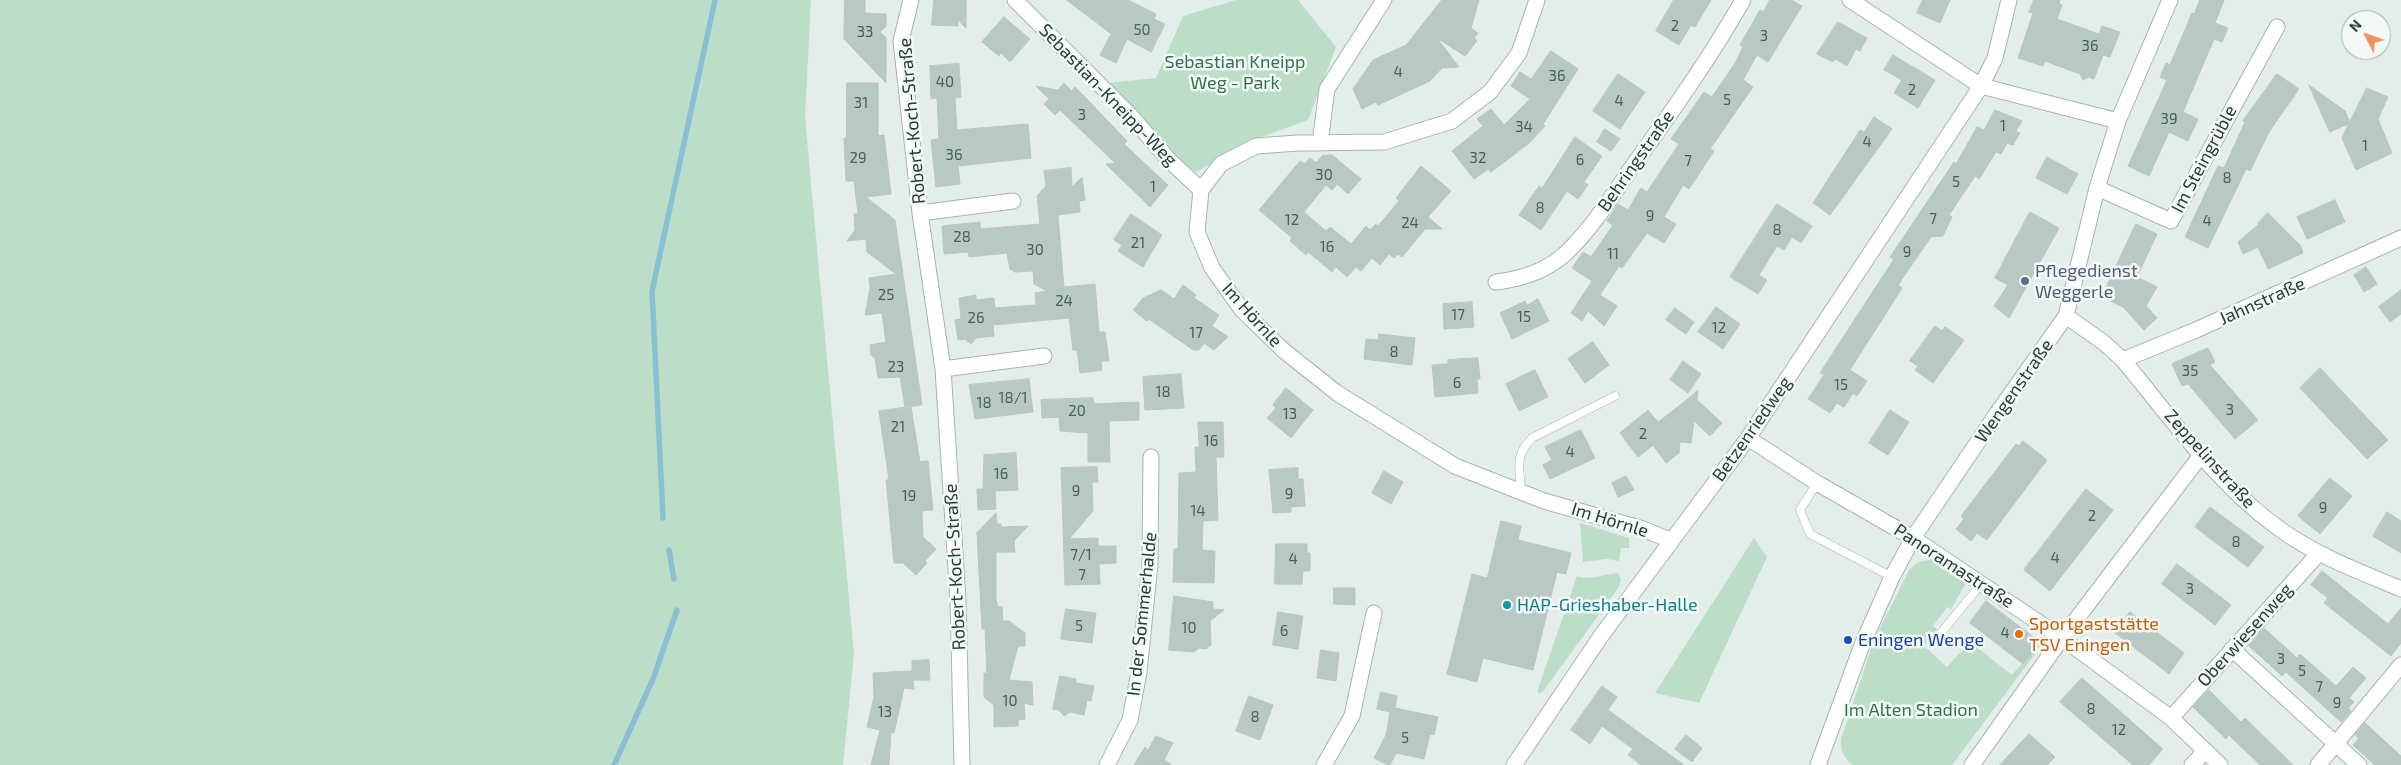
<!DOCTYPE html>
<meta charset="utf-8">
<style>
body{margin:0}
#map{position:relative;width:2401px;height:765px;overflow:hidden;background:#e3edea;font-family:"Exo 2",sans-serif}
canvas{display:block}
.north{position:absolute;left:2341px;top:10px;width:50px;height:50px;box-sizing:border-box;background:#f4f9f7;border:1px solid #a0aeab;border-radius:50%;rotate:311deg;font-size:14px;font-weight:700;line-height:20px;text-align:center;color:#233e3a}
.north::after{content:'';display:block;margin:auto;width:18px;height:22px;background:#f1915d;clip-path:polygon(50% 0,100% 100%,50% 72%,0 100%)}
</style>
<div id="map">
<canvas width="2401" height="765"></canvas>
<div class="north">N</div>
</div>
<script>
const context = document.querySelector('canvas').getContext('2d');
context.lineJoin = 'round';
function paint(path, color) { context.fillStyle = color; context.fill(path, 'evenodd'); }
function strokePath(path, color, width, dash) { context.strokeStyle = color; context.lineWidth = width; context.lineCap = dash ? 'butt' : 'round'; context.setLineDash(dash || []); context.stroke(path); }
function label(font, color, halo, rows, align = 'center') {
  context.font = font + ' "Exo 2",sans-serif'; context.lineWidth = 5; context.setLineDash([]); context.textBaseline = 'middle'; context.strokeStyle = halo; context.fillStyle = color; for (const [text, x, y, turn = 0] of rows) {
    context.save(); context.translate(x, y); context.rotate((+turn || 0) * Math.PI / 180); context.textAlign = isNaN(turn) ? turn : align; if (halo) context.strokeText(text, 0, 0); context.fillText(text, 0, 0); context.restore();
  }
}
paint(new Path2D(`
 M0,0h811l-6,117 49,537 -11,111h-843z
 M1236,0h62l38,47 -28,73 -52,19 -60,33 -23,-14 -65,-75 48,-5 27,-62z
 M1580,523l49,15v10h-8l-2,13 -12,-2 -24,3z
 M1754,538l13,19 -68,146 -44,-10z
 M1930,560l36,23 -15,26 -4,-2 -14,19 4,3 -13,17 23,21 23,-25 42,33 28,-33 1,4 -89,119h-99c-10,-7 -12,-14 -12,-26l33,-99 35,-70 9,-8z
 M1618,573l3,7 -2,7 -75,103 -4,4 -3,-2 40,-116c12,5 27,-2 41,-3z`), '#bcdec9');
strokePath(new Path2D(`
 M663,518l-11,-227 63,-291
 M669,550l5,29
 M614,765l39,-86 24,-69`), '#8cbfd1', 5.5);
const building = new Path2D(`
 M845,0h20v13l21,1v12l-6,6 6,6v45l-42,-44z
 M934,0h32v28l-8,-8v6l-26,-1z
 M1067,0h61l28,14 -2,5 11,5 -14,28 -24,-13 -11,24 -16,-8 11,-21z
 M1442,0h37l-8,28 7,5 -4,5 3,3 -12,15 -28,-18 22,29 -17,1 -12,13 -52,24 -2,-3 -14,7 -9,-20 20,-29 33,-15z
 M1674,0h37l-16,27 -4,-2 -12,20 -23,-14z
 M1770,0h21l11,6 -34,56 -11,-7 -14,25 10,7 -43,62 4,2 -25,38 -6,-4 -19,32 12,7 -12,19 -17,-10 -25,35 -3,-2 -19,29 17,11 -13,20 -16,-15 -6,10 -11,-8 21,-32 -20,-13 11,-16 8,5 22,-32 -6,-4 11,-17 10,6 13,-22 6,4 32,-48 -8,-5 33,-47 8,5 24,-35 7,-15 -3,-2 20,-35 3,2z
 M1923,0h27l-10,23 -23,-10z
 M2034,0h26l-1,4 3,1 -5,14 42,15 3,-8 18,6 -10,25 -7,-2 -9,24 -5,-2 -6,3 -3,-6 -35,-13 -2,5 -25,-8 15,-45 -4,-1z
 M2200,0h24l-9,23 13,5 -6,14 -8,-3 -31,73 15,7 -10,22 -19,-9 -20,44 -21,-10 39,-86 -7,-3 6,-14 4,2 22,-52 2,1z
 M1004,17l26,22 -20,23 -9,-9 -2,3 -17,-14z
 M1838,22l29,16 -7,13 -4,-2 -9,17 -12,-7 -2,3 -16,-8z
 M1551,51l27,18 -35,55 2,2 -17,18 -37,28 -3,-3 -14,10 -22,-28 31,-25 -6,-7 14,-10 13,16 26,-26 -19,-13 9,-14 11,7z
 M1893,55l42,25 -17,28 -24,-15 8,-13 -18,-10z
 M959,64l2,33 -6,1 2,32 71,-6 3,34 -73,8 2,18 -24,3 -5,-47 8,-1 -2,-41 -6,1 -1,-33z
 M1618,74l27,18 -25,37 -27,-18z
 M2277,74l22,15 -30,43 -19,39 -4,-2 -38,79 -23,-11 33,-71 6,2 21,-46 -2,-1z
 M847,83h31v53l6,-1 7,59 -25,3 29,23 27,185 -17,2 -5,-30 -22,1 -3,-20 -4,-3 -1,-10 16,-3 -4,-29 -17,2 5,-27 -1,-10 27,-4 -29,-22 -1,-13 -19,2 8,-11 -1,-16h4l-4,-33h-8l-2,-43h2z
 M1064,83l8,8 3,-4 9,9 43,45 -3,3 44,41 -18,22 -44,-43 9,-1 -4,-4 -51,-49 -5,5 -11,-11 5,-5 -13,-13 22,4z
 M2309,85l36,26 5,12 -20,9z
 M2367,88l21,9 -10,22 14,34 -36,17 -14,-32z
 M1995,110l27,11 -6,10 4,2 -7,12 -6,-2 -6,11 -5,-2 -17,27 -4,-3 -26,39 3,2 -9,19 -12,1 -33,48 4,3 -52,82 17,11 -10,15 -4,-3 -9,14 -7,-4 -7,10 -22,-14 16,-24 -4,-2 74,-114 -4,-2 64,-95 2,2 21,-37 7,3z
 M1874,117l18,12 -62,86 -17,-12 47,-73 4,2z
 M1605,129l15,10 -9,12 -14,-9z
 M1575,137l27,19 -18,26 4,3 -10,14 -11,-8 -26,39 -22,-15 20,-29 3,2z
 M1332,155l29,24 -13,15 -11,-10 -5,6 -6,-5 -22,27 22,19 4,-4 21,17 15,-18 4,4 6,-6 2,2 21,-25 -3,-3 25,-32 30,25 -23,26 14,12h-17l-23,28 -4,-3 -4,4 -5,-4 -9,11 -8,-7 -11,13 -5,-4 -9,10 -11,-10 -4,5 -24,-20 -2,3 -16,-14 2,-3 -33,-28 41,-49 5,3 5,-6 6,5 6,-7z
 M2047,157l31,17 -11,20 -31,-16z
 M1071,168l1,19 10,-10 3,23 -6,1 1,11 -22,3 6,72 31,-3 4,48h6l4,29h-8l1,9 -22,3 -3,-23h-4l-4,-32 -76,7 1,11 -18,2 -5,6 -6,-5 -7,1 -3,-20 6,-1 -2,-21 17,-3v5l18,-2 1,10 41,-3 -1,-12 12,-2 -13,-7 -1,-13 -18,1 -5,-3 -3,-16 -38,4 -1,-5 -24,2 -2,-28 38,-4v7l60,-5 -3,-28 9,-10 -2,-15z
 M2335,200l10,22 -38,17 -10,-22z
 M1777,204l35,22 -11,17 -9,-6 -8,13 -7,-4 -18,29 8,5 -9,14 -28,-17z
 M2030,212l29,16 -50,90 -15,-12 14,-21 -13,-7z
 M2268,213l32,32 3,8 -35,16 -10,-22 -15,7 -5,-12 21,-18 -1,-1z
 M1131,214l31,21 -19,32 -25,-16 4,-6 -8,-5z
 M2136,224l21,10 -20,43 20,10 -11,19 11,12 -13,12 -21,-23 -21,-10z
 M2366,267l11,17 -13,8 -10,-17z
 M1183,285l13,10 -2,3 25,17 -7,11 16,11 -14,13 -10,-7 -5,7h-6l-44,-31 -2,2 -14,-11 10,-12 18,-8 13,9z
 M2401,290v24l-11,8 -11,-15z
 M1538,299l11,22 -37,18 -12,-26 25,-12 2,4z
 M1472,302l2,25 -30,2 -1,-25z
 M1716,307l24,17 -17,25 -25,-17z
 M1675,308l19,14 -8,12 -20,-14z
 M1935,326l7,5 3,-4 19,13 -31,43 -18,-13 3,-4 -8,-5z
 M1379,334l36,4 -3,27 -48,-6 2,-20 12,1z
 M1593,342l16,23 -24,18 -17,-24z
 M2208,348l7,14 -5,3 48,55 -23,19 -47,-55 -6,2 -10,-22z
 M1478,358l2,21h-3l1,14 -43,4 -3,-32 16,-1v-4z
 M1683,361l18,13 -13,19 -18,-13z
 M2320,368l68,72 -21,19 -67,-71z
 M1535,370l13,27 -29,14 -13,-27z
 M1181,374l3,34 -39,2 -2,-33z
 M1029,379l4,33 -58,7 -6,-34z
 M1286,388l27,22 -22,28 -24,-20 9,-10 -3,-3z
 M1698,391l-1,9 25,23 -12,13 -16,-15 -3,22 -11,-1 -1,11 -13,10 -13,-18 -15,12 -18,-24 28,-23 10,12z
 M1093,398l1,6 45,-2v18l-30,1 1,41h-22v-29l-28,-2 -1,-14 -17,1 -1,-18z
 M911,407l9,55 8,-1 2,20 3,29 -11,1 1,26 13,12 -11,12 2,2 -11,12 -13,-12h-9l-8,-83h3l-10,-69z
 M1890,410l19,12 -21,33 -19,-12z
 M1198,422h25l1,35h-8l2,63 -15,1 -1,29 13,1 -1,32 -41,-1 1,-33h4l1,-76 17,-1 -1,-25h4z
 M1581,430l14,28 -45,21 -7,-14 9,-5 -7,-13z
 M2023,441l24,19 -60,80 -10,-7 -6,8 -15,-12 8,-10 -3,-3 55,-72 3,2z
 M1016,453l2,37 -23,1 1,18 -18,1 -1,-21h6l1,-34z
 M1097,467l1,15h-6l1,29 -24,28 29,-1v8h18v17l-17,1 1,20 -35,1 -4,-117z
 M1298,468v11h5l2,27 -14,1v5l-18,1 -4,-43z
 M1384,471l19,11 -12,22 -19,-11z
 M1626,476l8,14 -16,7 -6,-14z
 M2330,478l22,18 -32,38 -22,-18z
 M2086,489l27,21 -63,81 -26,-21z
 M2210,507l54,40 -16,20 -53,-40z
 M2387,512l14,9v32l-28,-17z
 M996,513l1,11h4v3l27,-1 -14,15 1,11h-19v48l2,7h4l1,14h6l16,12v13h-7l-9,34 23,2 1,23 -9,-2 1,16 -7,1v6l-24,1v-22l-10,-8v-24h3l-2,-44h-3l-5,-96z
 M1501,521l20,5 -3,14 53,13 -5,21 -9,-2 -24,98 -50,-12 -6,24 -30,-8 25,-100 15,4z
 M1276,544h31v9h3v18h-7l-1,13h-27z
 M2177,564l54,41 -16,20 -53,-41z
 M2322,571l66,53 13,-16v35l-10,13 -67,-53 4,-5 -17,-13z
 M1334,588h21v17l-21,-1z
 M1174,596l39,6v7l11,1 -14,11 1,24 -5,4 -7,-1 -5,4 -25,-2z
 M1986,601l54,41 -17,22 -53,-41z
 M1066,609l30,4 -4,30 -31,-4z
 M1278,612l25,4 -5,33 -25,-4z
 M2130,612l54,41 -15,21 -54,-41z
 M2264,628l33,30 3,-4 36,32 17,-19 13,11 -17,20 5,4 -6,6 3,3 -10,11 -55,-50 -4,4 -33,-30z
 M1321,650l18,3 -3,28 -19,-3z
 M929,660l1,20h-17l1,9 -10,-1 -10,45 -3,-1 -2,33h-18l9,-35 -13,-3 7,-30 -1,-24 39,-2v-10z
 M1060,676l16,3v4l18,3 -3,15 -4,-1 -3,15 -14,-3 -6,4 -5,-6 -6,-1z
 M2082,678l81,71 -14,16h-16l-73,-63z
 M1602,686l15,11 -9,13 76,55h-43l-13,-10 5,-6 -31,-23 -12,18 -19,-14z
 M2209,690l32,32 4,-4 48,47h-33l-31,-30 -3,4 -33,-32z
 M1381,692l16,4 -2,12 43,9 -4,18 -4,-1 -6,25 -28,-6 -6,12h-2l-14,-7 12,-23 4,-23 -13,-3z
 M1249,696l24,9 -13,35 -24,-9z
 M2365,723l36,33v9h-26l-22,-20 6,-7 -4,-3z
 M2029,734l26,23 -8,8h-47z
 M1686,735l16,13 -10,14 -17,-13z
 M1156,736l17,7 -9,17 8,5h-38l11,-18 3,3z`);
paint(building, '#b8c8c3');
strokePath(building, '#b6c7c1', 1);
const lane = new Path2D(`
 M1817,483l-17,27 10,24 82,43
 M1521,492c-1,-22 -7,-37 11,-54l83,-42
 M1936,639l46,-56`);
const street = new Path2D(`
 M911,0l-10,41 19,172 23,156 15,231 4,165
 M1015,0l115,115 38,44 33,31
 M1537,0l-18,53 -29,39 -38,29 -68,21 -86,1 -42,3 -35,18 -20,26 -4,42 15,36 30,42 41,40 54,43 118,73 89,35 99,28 27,11
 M1850,0l131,86 137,35
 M1320,143l7,-54 57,-89
 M2097,188l74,33 106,-194
 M920,213l93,-12
 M1496,282c26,-3 53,-12 72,-31 25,-24 44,-55 64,-84 39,-54 78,-109 111,-167
 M2066,316l37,26 20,18c49,59 97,128 161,172 36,25 77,40 117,57
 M2123,360l73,-30 205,-92
 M943,369l101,-13
 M1748,438l69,45 96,55 149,100 109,80 49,47
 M2232,649l127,116
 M2171,718l148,-165
 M1107,765l23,-45 9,-48 11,-108 1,-107
 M1324,765l28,-49 22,-103
 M1514,765l87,-129 147,-198 233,-352 14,-28 14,-58
 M1818,765l44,-120 30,-68 21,-39 85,-126 68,-96 31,-128 21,-67 52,-121
 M1972,765l90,-127 140,-184
 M2192,765l13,-14
 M2318,765l83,-100`);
strokePath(lane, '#a6b5b2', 9);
strokePath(street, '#a6b5b2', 17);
strokePath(lane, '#fff', 8);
strokePath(street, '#fff', 15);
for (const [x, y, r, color] of [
 [2025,281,5,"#5c6f8a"],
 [1507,605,5,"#0f9aa8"],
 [2019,634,5,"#e8710a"],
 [1848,640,5,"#1a4fb4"]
]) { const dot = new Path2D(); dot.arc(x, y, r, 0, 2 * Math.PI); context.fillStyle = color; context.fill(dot); strokePath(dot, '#f4f9f7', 2); }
label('15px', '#48605c', null, [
 ["2",1675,26],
 ["50",1142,30],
 ["33",865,32],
 ["3",1764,36],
 ["36",2090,46],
 ["4",1398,72],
 ["36",1557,76],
 ["40",945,82],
 ["2",1912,90],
 ["5",1727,100],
 ["4",1619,101],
 ["31",861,103],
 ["3",1082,115],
 ["39",2169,119],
 ["1",2003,126],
 ["34",1524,127],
 ["4",1867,142],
 ["1",2365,146],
 ["36",954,155],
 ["29",858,158],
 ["32",1478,158],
 ["6",1580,160],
 ["7",1688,161],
 ["30",1324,175],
 ["8",2227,178],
 ["5",1956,182],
 ["1",1153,187],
 ["8",1540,208],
 ["9",1650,216],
 ["7",1933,219],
 ["12",1292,220],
 ["4",2207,221],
 ["24",1410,223],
 ["8",1777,230],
 ["28",962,237],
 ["21",1138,243],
 ["16",1327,247],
 ["30",1035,250],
 ["9",1907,252],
 ["11",1613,254],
 ["25",886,295],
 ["24",1064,301],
 ["17",1458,315],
 ["15",1524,317],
 ["26",976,318],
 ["12",1719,328],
 ["17",1196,333],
 ["8",1394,352],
 ["23",896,367],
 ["35",2190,371],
 ["6",1457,383],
 ["15",1841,385],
 ["18",1163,392],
 ["18/1",1013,398],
 ["18",984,403],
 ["3",2230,410],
 ["20",1077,411],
 ["13",1290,414],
 ["21",898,427],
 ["2",1643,434],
 ["16",1211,441],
 ["4",1570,452],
 ["16",1001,474],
 ["9",1076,491],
 ["9",1289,494],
 ["19",909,496],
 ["9",2323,508],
 ["14",1198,511],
 ["2",2092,516],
 ["8",2236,542],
 ["7/1",1081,555],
 ["4",2055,558],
 ["4",1293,559],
 ["7",1082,575],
 ["3",2190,589],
 ["5",1079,626],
 ["10",1189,628],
 ["6",1284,631],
 ["4",2005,633],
 ["3",2281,659],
 ["5",2302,671],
 ["7",2319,687],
 ["10",1010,701],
 ["9",2337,703],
 ["8",2091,709],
 ["13",885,712],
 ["8",1255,717],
 ["12",2119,730],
 ["5",1405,738]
]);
label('18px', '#2d7551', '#f4f9f7', [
 ["Sebastian Kneipp",1235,62],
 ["Weg - Park",1235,83],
 ["Im Alten Stadion",1911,710]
]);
label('18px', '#233e3a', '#f4f9f7', [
 ["Sebastian-Kneipp-Weg",1108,95,46],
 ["Robert-Koch-Straße",912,121,-95],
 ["Im Steingrüble",2204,159,-62],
 ["Behringstraße",1636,161,-55],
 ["Jahnstraße",2262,301,-24],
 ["Im Hörnle",1252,315,48],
 ["Wengenstraße",2014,391,-55],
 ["Betzenriedweg",1752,429,-55],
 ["Zeppelinstraße",2210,459,48],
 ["Im Hörnle",1610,520,17],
 ["Panoramastraße",1954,566,33],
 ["Robert-Koch-Straße",955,567,-93],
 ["In der Sommerhalde",1142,614,-84],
 ["Oberwiesenweg",2245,635,-48]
]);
label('18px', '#4e5e75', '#f4f9f7', [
 ["Pflegedienst",2035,271],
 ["Weggerle",2035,292]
], 'left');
label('18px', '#0d838f', '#f4f9f7', [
 ["HAP-Grieshaber-Halle",1517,605]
], 'left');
label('18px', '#c56008', '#f4f9f7', [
 ["Sportgaststätte",2029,624],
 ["TSV Eningen",2029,645]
], 'left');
label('18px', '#164399', '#f4f9f7', [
 ["Eningen Wenge",1858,640]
], 'left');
</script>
